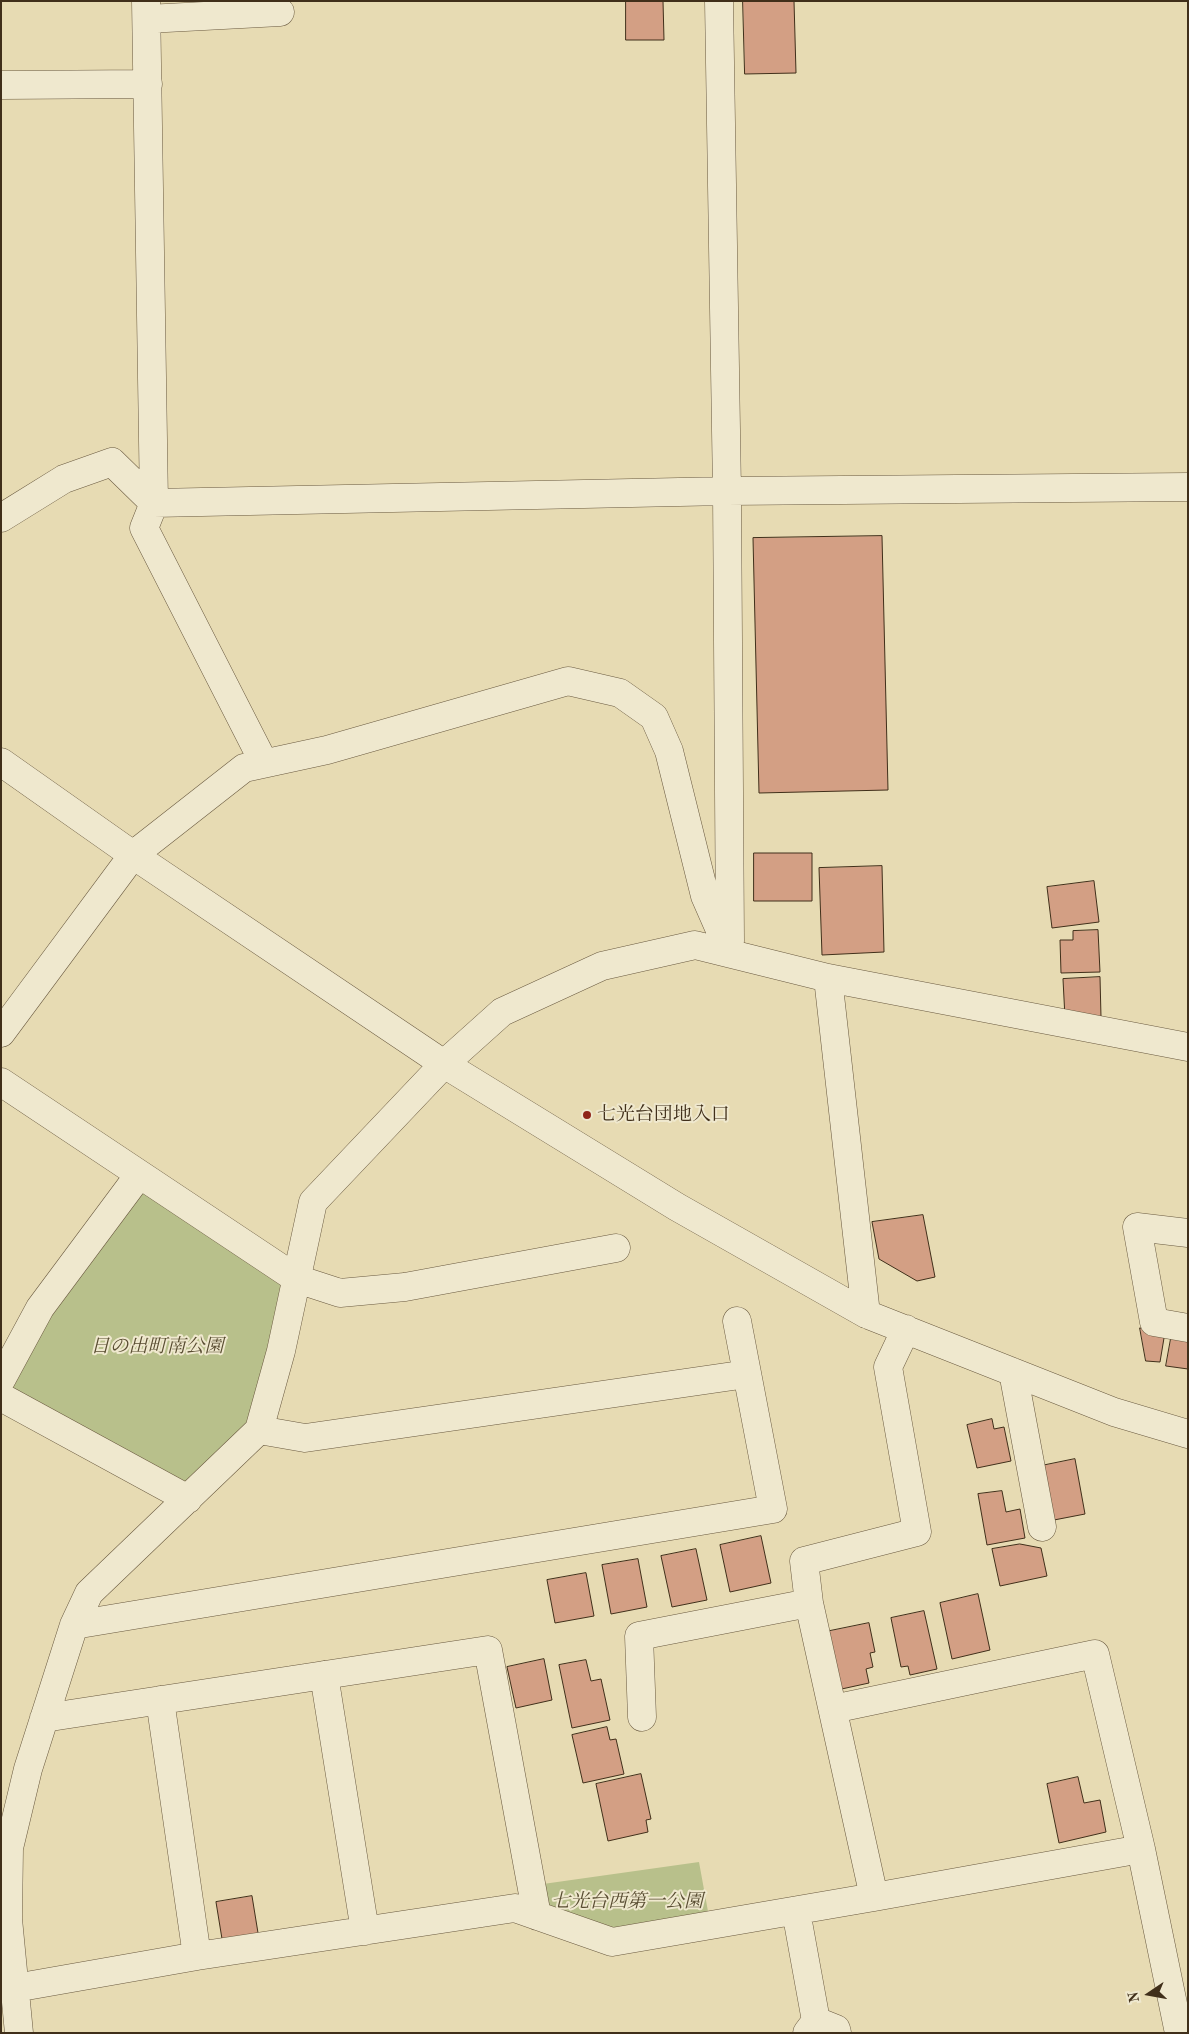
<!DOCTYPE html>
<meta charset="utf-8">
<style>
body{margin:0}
#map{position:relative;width:1189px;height:2034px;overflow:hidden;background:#e7dbb3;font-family:"Old Standard TT",serif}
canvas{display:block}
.frame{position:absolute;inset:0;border:2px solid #402f1a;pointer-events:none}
.north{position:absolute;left:1124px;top:1969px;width:50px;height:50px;-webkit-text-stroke:4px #efe8ce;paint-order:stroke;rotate:258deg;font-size:14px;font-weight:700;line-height:20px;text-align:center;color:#402f1a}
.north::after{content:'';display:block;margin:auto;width:18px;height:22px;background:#402f1a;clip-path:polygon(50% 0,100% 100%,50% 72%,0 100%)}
</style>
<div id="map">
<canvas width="1189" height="2034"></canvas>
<div class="frame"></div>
<div class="north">N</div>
</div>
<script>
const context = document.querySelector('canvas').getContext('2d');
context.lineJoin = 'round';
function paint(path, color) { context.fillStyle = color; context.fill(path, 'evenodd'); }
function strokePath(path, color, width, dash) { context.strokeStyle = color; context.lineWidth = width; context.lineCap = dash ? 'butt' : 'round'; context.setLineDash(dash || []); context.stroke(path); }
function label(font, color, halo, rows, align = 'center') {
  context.font = font + ' "Old Standard TT","Noto Serif JP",serif'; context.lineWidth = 4; context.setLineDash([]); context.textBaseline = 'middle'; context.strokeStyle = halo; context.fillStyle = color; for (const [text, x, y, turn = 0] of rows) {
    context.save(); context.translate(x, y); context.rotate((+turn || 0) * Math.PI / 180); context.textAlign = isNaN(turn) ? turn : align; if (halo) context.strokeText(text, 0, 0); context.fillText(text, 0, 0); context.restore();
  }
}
paint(new Path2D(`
 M140,1188l145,97 -38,143 -60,59 -178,-96 40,-78z
 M699,1862l10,55 -95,16 -69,-24 -2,-25z`), '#b8c08b');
const building = new Path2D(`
 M626,1h37l1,39h-38z
 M743,1h51l2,72 -51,1z
 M882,536l6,254 -129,3 -6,-255z
 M754,853h58v48h-58z
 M882,866l2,86 -62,3 -3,-87z
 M1094,881l5,41 -47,6 -5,-41z
 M1098,930l2,42 -39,1 -1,-33h13v-9z
 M1100,977l1,40 -36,1 -2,-39z
 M923,1215l12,62 -18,4 -38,-22 -7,-37z
 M1140,1328l25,4 -5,30 -14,-1z
 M1172,1333l16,2v34l-22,-3z
 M992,1419l2,10 10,-2 7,34 -34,7 -10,-43z
 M1075,1459l10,55 -31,6 -18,-53z
 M1002,1491l4,21 14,-3 5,29 -38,7 -9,-51z
 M761,1536l10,47 -41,9 -10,-47z
 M1020,1544l21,4 6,28 -47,10 -8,-37z
 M696,1549l11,51 -35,7 -11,-51z
 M638,1559l9,48 -36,7 -9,-49z
 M586,1573l8,43 -39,7 -8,-43z
 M978,1594l12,56 -38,9 -12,-56z
 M924,1611l13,58 -27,6 -2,-9 -7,1 -10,-49z
 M869,1623l6,29 -5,1 3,14 -7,2 3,14 -32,7 -12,-58z
 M544,1659l8,41 -36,8 -9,-41z
 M586,1660l5,21 10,-2 9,41 -38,8 -13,-63z
 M607,1727l3,13 6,-1 8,35 -41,9 -11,-48z
 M641,1774l10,45 -5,1 2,12 -40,9 -12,-57z
 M1078,1777l6,26 16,-3 6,32 -47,11 -12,-59z
 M252,1896l7,43 -36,6 -7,-43z`);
paint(building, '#d39f84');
strokePath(building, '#402f1a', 1);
const minor = new Path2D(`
 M146,1l8,502 -10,25 120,235
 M719,1l8,490 3,450
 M147,19l133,-7
 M1,85l147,-1
 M1,518l63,-39 48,-17 42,41 573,-12 461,-4
 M1,762l132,93 311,209 233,143 189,107 248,98 74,22
 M828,978l38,336
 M1,1033l132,-178 111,-87 83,-18 241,-69 52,12 34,24 15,34 36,145 25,57
 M1,1082l296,197 43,14 65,-6 211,-39
 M1188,1233l-51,-6 17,95 34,6
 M1013,1372l29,155
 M1,1380l39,-72 99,-133
 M1,1397l187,102
 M259,1430l46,8 442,-64
 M74,1625l699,-116 -36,-188
 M324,1675l41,256
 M160,1700l37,256
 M833,1709l262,-55 46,195 38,184
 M642,1717l-3,-81 170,-33
 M44,1718l444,-68 49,266
 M874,1897l267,-48
 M796,1911l20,110 -9,12
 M15,1988l182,-32 318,-48 97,34 262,-45 -65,-294 -5,-42 113,-29 -29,-165 18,-38
 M816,2021l20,8 1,4
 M19,2033l-11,-114 1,-71 19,-79 46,-144 15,-32 170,-163 22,-79 32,-149 131,-138 58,-52 100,-46 93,-21 133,33 360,69`);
strokePath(minor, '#6a5a40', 29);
strokePath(minor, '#efe8ce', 28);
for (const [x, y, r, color] of [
 [587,1115,5,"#8f2418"]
]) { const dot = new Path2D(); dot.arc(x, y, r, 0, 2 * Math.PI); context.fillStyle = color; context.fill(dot); strokePath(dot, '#efe8ce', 2); }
label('19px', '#402f1a', '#efe8ce', [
 ["七光台団地入口",597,1115]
], 'left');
label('italic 19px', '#584c31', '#efe8ce', [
 ["日の出町南公園",157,1347],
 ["七光台西第一公園",627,1902]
]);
</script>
